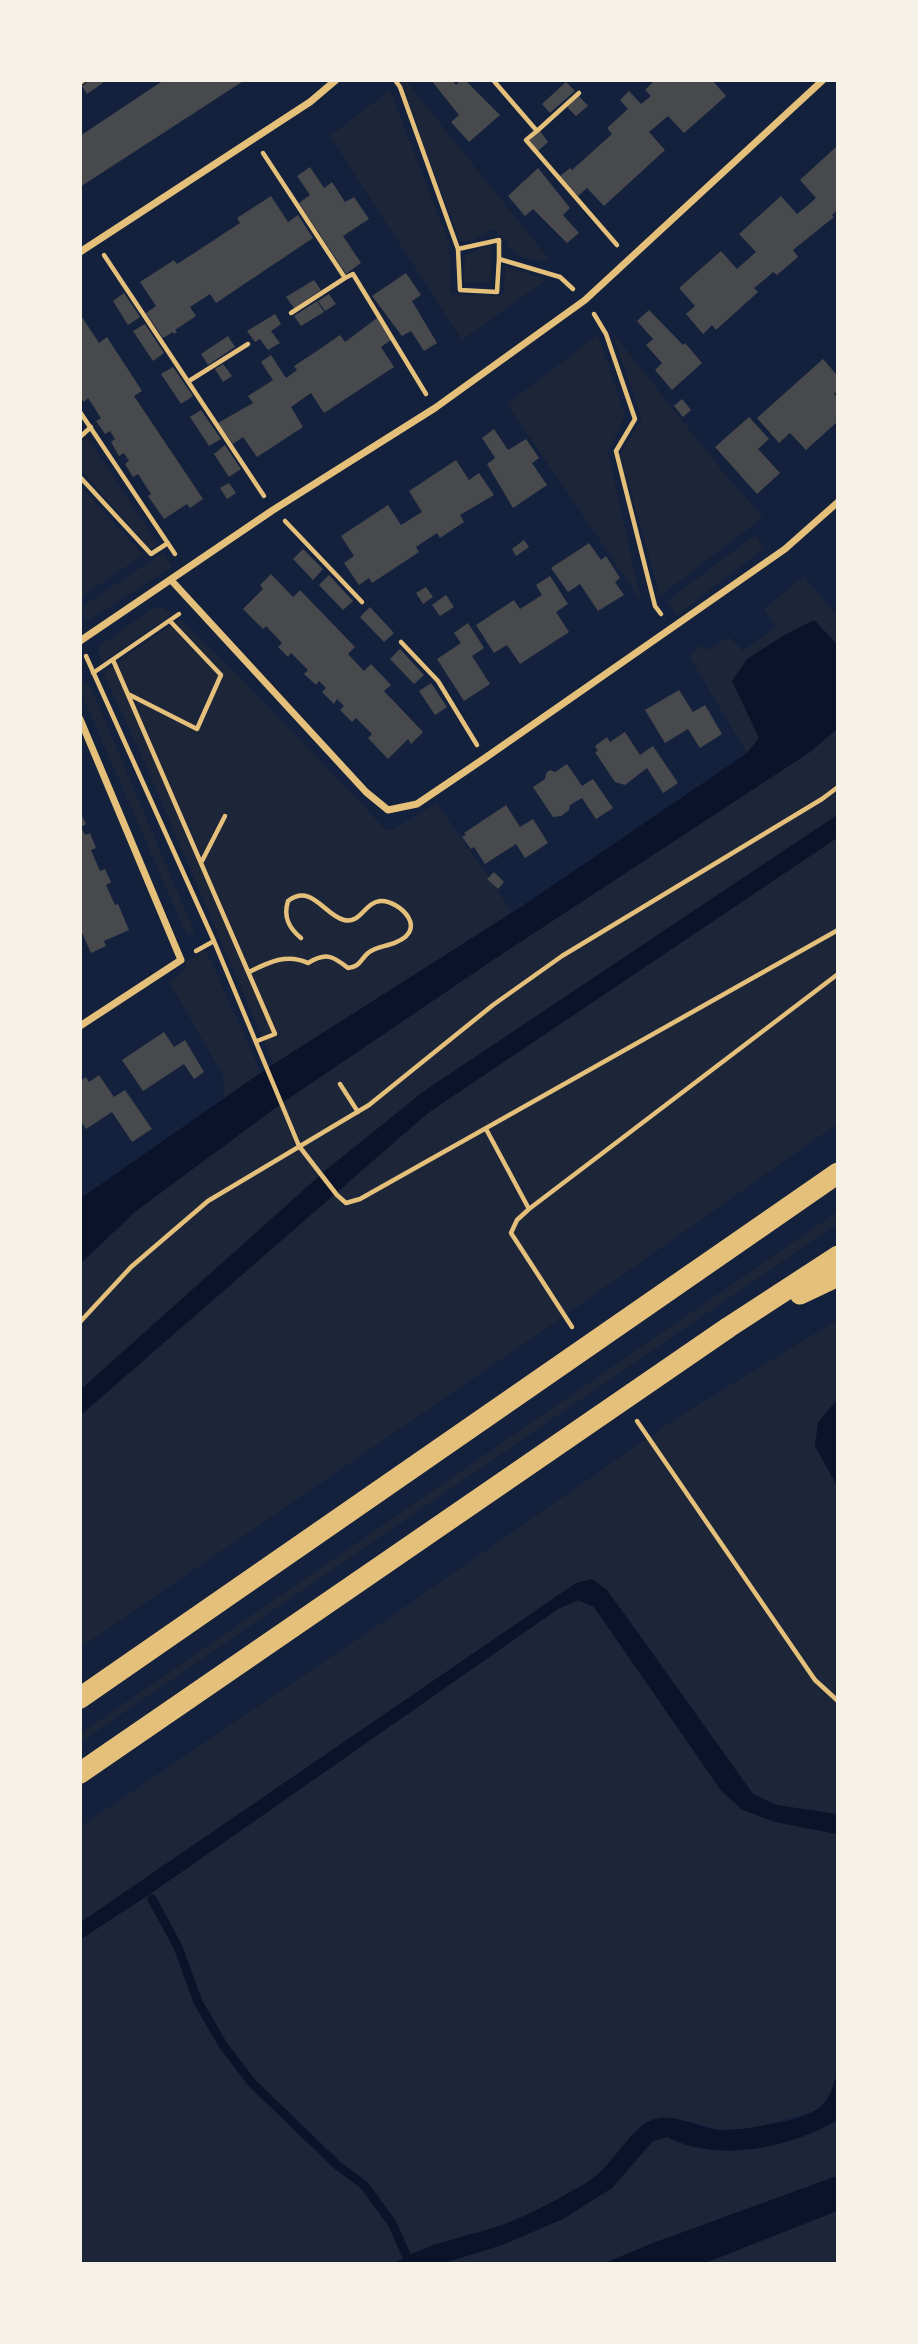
<!DOCTYPE html>
<style>
body{margin:0}
#map{position:relative;width:918px;height:2344px;overflow:hidden;background:#14213d;font-family:Lora,serif}
canvas{display:block}
.frame{position:absolute;inset:0;border:82px solid #f6f1e7;pointer-events:none}
</style>
<div id="map">
<canvas width="918" height="2344"></canvas>
<div class="frame"></div>
</div>
<script>
const context = document.querySelector('canvas').getContext('2d');
context.lineJoin = 'round';
function paint(path, color) { context.fillStyle = color; context.fill(path, 'evenodd'); }
function strokePath(path, color, width, dash) { context.strokeStyle = color; context.lineWidth = width; context.lineCap = dash ? 'butt' : 'round'; context.setLineDash(dash || []); context.stroke(path); }
paint(new Path2D(`
 M405,80l144,179 -3,3 -25,-5 -13,-9v-5l-14,-14 -23,12 -11,1 -59,-160z
 M390,90l59,153 2,51 48,2 5,-3 1,-27 41,14 -84,60 -132,-204z
 M492,243l-1,39h-27l1,-27z
 M612,332l108,136 43,49 -103,79 -40,-142 22,-36z
 M598,335l27,81 -17,36 33,149 -134,-197z
 M87,437l71,108 -7,5 -70,-80v-27z
 M80,486l63,69 -62,42h-1z
 M755,535l10,13 -88,67 -10,-14z
 M163,553l9,14 -86,55 -5,-15z
 M804,576l33,40v28l-23,-24 -55,118 -12,15 -58,-97 12,-11 7,5 21,-13 14,14 33,-24 -12,-18z
 M153,608h10l10,6 -72,49 -3,-16z
 M180,619l67,65 138,145 7,1 45,-27 75,109 -238,153 -132,-309 -39,-83z
 M82,683h7l106,250 -8,3 -106,-244z
 M837,729v395l-293,206 -463,317v-384l55,-52 146,-108 217,-147 311,-204z
 M206,950l55,123 -37,25 -1,-23 -54,-93 17,-13v-8z
 M837,1212v12l-756,518v-9z
 M837,1320v494l-61,-9 -23,-11 -128,-180 -33,-35 -16,4 -495,339v-96l312,-211 282,-196z
 M578,1600l16,7 126,182 21,20 34,13 62,12v240l-10,26 -12,11 -58,16 -31,4 -40,-10 -42,1c-14,16 -26,36 -41,50 -19,17 -77,45 -101,53 -37,12 -75,18 -107,38l-314,1v-325l69,-45 408,-285z
 M837,2120v56l-184,67 -48,20 -162,1 59,-19 61,-26 49,-31 41,-47 15,-4c48,27 125,10 169,-17z
 M837,2211v52h-132z`), '#1d2539');
paint(new Path2D(`
 M814,620l23,24v85l-27,23 -311,204 -217,147 -146,108 -55,52v-65l191,-133 249,-158 226,-154 12,-15 -27,-57 15,-22 36,-23z
 M837,815v23l-409,275 -347,302 -1,-25 247,-221 97,-78z
 M837,1400v86l-22,-40 3,-24z
 M592,1579l15,11 146,204 23,11 61,9v20l-62,-12 -34,-13 -21,-20 -126,-182 -16,-7 -20,9 -408,285 -69,45v-17l495,-339z
 M837,2074v46c-47,28 -119,43 -170,17l-14,4 -41,47 -49,31 -61,26 -59,18h-48c34,-21 73,-26 110,-39 28,-11 55,-26 81,-41 26,-15 46,-59 69,-64 19,-5 39,6 57,10 21,4 85,-7 104,-19 13,-8 17,-23 21,-36z
 M837,2176v35l-132,52h-100l48,-20z`), '#0b132b');
strokePath(new Path2D(`
 M152,1899l26,48 20,55 25,43 29,38 85,82 27,20 28,38 16,36`), '#0b132b', 9);
paint(new Path2D(`
 M90,80h17l-20,14 -5,-8z
 M164,80h81l-165,107v-51z
 M431,80h21l4,5 5,-5h4l35,35 -31,27 -18,-20 8,-7z
 M655,80h57l14,16 -42,37 -16,-17 -19,16 16,18 -61,56 -17,-18 -9,8 -18,-20 10,-8 2,2 40,-36 -5,-6 21,-19 -8,-9 9,-9 12,13 10,-8 -6,-6z
 M566,82l9,9 -25,22 -8,-9z
 M579,96l9,10 -12,10 -9,-9z
 M540,131l8,11 -10,9 -9,-10z
 M837,146v64l-5,5 2,2 -41,33 5,7 -21,18 -4,-3 -9,8 -10,8 4,4 -42,38 -4,-5 -9,9 -17,-20 9,-8 -16,-18 42,-37 16,18 19,-17 -17,-18 42,-38 16,18 10,-8 9,-8 -16,-18z
 M310,167l14,21 8,-6 13,20 9,-5 15,22 -26,17 18,27 -15,11 -47,-71 11,-8 -13,-19z
 M538,168l32,40 -7,7 16,18 -12,10 -34,-34 -8,7 -17,-20z
 M271,196l17,26 10,-7 15,23 -97,65 -6,-9 -20,13 6,9 -21,14 2,2 -3,2 -1,-2 -10,6 -17,-25 10,-7 -16,-24 34,-22 3,4 31,-20 32,-21 -3,-5z
 M406,273l15,22 -9,6 25,42 -13,8 -13,-20 -9,5 -30,-40z
 M314,280l7,10 -27,18 -8,-11z
 M124,293l16,24 -12,8 -15,-24z
 M329,294l7,10 -11,7 -7,-10z
 M317,301l7,11 -23,14 -7,-10z
 M649,310l34,35 2,-2 17,20 -30,27 -17,-20 7,-7 -16,-18 7,-6 -16,-18z
 M80,314l19,29 8,-6 35,54 -8,5 69,103 -13,9 -3,-4 -23,15 -16,-23 3,-2 -13,-20 -5,3 -8,-13 4,-3 -5,-8 -5,3 -8,-14 4,-3 -5,-8 -5,3 -9,-13 5,-3 -13,-20 -4,4 -4,-5z
 M275,314l6,10 -10,7 9,12 -12,7 -8,-11 -5,3 -8,-11z
 M377,318l14,22 -10,7 13,20 -70,46 -13,-20 -20,14 12,20 -46,30 -14,-20 -10,7 -15,-21 35,-20 -5,-7 25,-16 -12,-18 10,-7 15,23 11,-8 -3,-4 23,-15 23,-16 5,7z
 M145,324l19,29 -11,8 -20,-30z
 M228,336l7,11 -27,18 -7,-11z
 M823,359l14,16v16l-3,3 3,3v25l-31,28 -16,-17 -11,10 -22,-25z
 M223,364l9,12 -9,6 -8,-13z
 M173,367l20,29 -12,8 -20,-30z
 M682,399l9,11 -8,7 -9,-11z
 M201,410l20,29 -12,7 -19,-29z
 M749,417l20,22 -11,10 22,24 -23,21 -42,-47z
 M494,429l14,21 18,-11 13,19 -7,5 15,22 -34,23 -26,-44 8,-6 -13,-20z
 M225,445l16,24 -12,8 -15,-23z
 M456,460l13,20 10,-7 15,22 -34,20 4,7 -24,16 -3,-5 -21,14 3,5 -47,31 -3,-5 -10,7 -15,-22 10,-7 -13,-20 47,-31 13,20 21,-13 -13,-21z
 M229,483l7,10 -9,6 -7,-11z
 M524,540l5,7 -13,9 -4,-7z
 M589,543l12,17 5,-4 14,22 -5,4 9,13 -26,16 -18,-27 -12,8 -17,-24z
 M303,549l20,20 -10,11 -20,-21z
 M271,574l22,23 7,-7 55,57 -7,7 16,17 7,-7 20,21 -7,6 39,41 -12,12 -3,-5 -20,20 -20,-21 4,-4 -16,-16 -4,4 -12,-12 4,-4 -7,-7 -3,5 -12,-12 4,-4 -7,-7 -3,4 -12,-11 4,-4 -17,-17 -3,4 -10,-10 4,-4 -16,-17 -3,3 -20,-20 20,-20 -3,-4z
 M329,575l24,26 -10,9 -24,-25z
 M550,576l18,28 -12,8 13,20 -49,32 -13,-19 -13,8 -18,-28 38,-25 6,9 22,-14 -6,-10z
 M426,587l7,10 -10,7 -7,-11z
 M446,595l8,12 -14,9 -8,-11z
 M370,607l24,26 -10,9 -24,-25z
 M468,623l16,25 -12,8 18,28 -26,17 -27,-42 24,-16 -7,-10z
 M400,649l24,26 -10,9 -24,-25z
 M431,683l16,24 -12,8 -16,-24z
 M679,690l14,22 12,-7 17,29 -22,14 -12,-19 -23,14 -20,-33z
 M625,732l15,23 13,-9 25,37 -15,10 -16,-25 -22,17 -10,-3 -20,-30 3,-1 -3,-5 12,-9 3,5z
 M567,764l15,22 11,-7 20,29 -17,11 -14,-21 -12,7 -1,5 -8,6 -8,1 -20,-30 12,-8 1,-6 4,-3 5,2z
 M506,805l14,22 13,-8 15,24 -23,15 -9,-14 -31,20 -11,-17 -3,2 -9,-12 4,-2 -2,-2z
 M80,812l6,12 -5,3 4,8 5,-2 6,15 -5,2 9,21 5,-2 6,13 -5,3 9,20 3,-1 11,26 -25,11 2,5 -15,7 -11,-25z
 M494,872l10,10 -6,7 -11,-10z
 M164,1032l10,15 11,-7 19,32 -10,7 -10,-15 -41,27 -21,-31z
 M99,1075l15,22 11,-7 27,39 -20,13 -20,-30 -26,17 -6,-9v-39l6,-4 3,5z`), '#48494c');
strokePath(new Path2D(`
 M395,80l5,7 58,162
 M493,80l44,51 -11,9 91,105
 M80,83l4,-3
 M537,131l42,-38
 M263,153l82,125 8,-4 73,120
 M104,255l160,241
 M499,259v-19l-41,9 2,41 37,2 2,-33 61,18 13,12
 M291,313l54,-35
 M594,314l12,20 29,85 -19,32 39,155 6,8
 M189,381l59,-37
 M80,412l95,142
 M80,437l11,-10
 M80,477l71,77 17,-11
 M285,521l77,81
 M401,642l37,39 39,64
 M86,656l128,285 85,205 38,49 9,8 14,-4 478,-269
 M113,660l162,374 -18,7
 M93,673l86,-59
 M130,695l67,34 24,-54 -51,-54
 M202,861l23,-45
 M196,951l18,-10
 M249,972c20,-10 38,-19 59,-9 18,-11 25,-7 40,5 12,-1 12,-8 20,-15 6,-5 13,-6 20,-8 47,-13 10,-46 -8,-44 -16,2 -19,23 -36,19 -20,-5 -32,-37 -56,-19 -5,16 1,27 13,37
 M340,1084l18,28
 M486,1129l43,80
 M80,1322l51,-55 77,-66 161,-96 124,-100 69,-49 260,-157 16,-12
 M572,1327l-61,-94 6,-13 12,-11 309,-235
 M637,1421l178,259 23,21`), '#e5c07b', 4.5);
strokePath(new Path2D(`
 M80,252l230,-150 26,-22
 M171,580l195,212 22,18 29,-6 68,-46 300,-209 53,-47
 M80,641l193,-131 162,-102 150,-108 238,-220
 M80,719l101,241 -101,66`), '#e5c07b', 7);
strokePath(new Path2D(`
 M800,1294l38,-18
 M80,1698l758,-525
 M80,1773l649,-446 109,-71`), '#e5c07b', 21);
</script>
